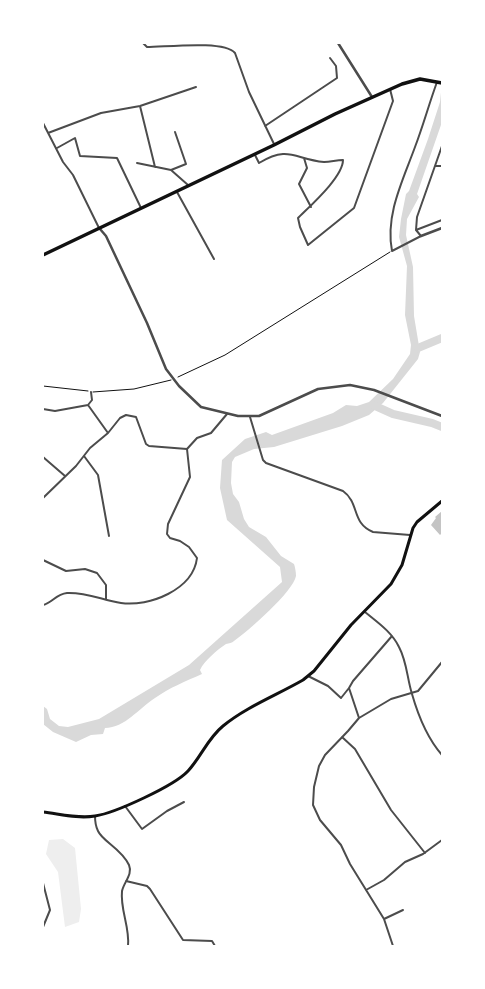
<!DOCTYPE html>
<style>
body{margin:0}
#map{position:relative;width:485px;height:989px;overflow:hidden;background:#fff;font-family:Karla,sans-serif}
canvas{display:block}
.frame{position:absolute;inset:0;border:44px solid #fff;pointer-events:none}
</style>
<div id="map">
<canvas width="485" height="989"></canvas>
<div class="frame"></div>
</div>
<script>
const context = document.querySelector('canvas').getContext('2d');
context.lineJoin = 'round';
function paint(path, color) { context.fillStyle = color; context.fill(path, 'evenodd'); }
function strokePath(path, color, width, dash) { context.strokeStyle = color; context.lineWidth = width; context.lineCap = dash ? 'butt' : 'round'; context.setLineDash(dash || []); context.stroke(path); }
paint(new Path2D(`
 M63,839l12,9 6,61 -2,13 -14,5 -7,-55 -12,-18 3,-14z`), '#eee');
paint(new Path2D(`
 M442,83v39l-25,72 2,3 -12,22 -1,16 7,32 1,49 6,36 -2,7 -35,44 -14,12 -27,11 -68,21 -20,2 -19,8 -3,5 -1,21 2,11 6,8 5,17 5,8 17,10 15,19 13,8c1,3 2,8 2,12 -3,16 -48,55 -62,65 -2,2 -5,2 -8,3 -9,6 -22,17 -26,26l2,4c-16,7 -33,14 -47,24 -16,10 -30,30 -50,30l-2,6 -12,1 -15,7 -23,-10 -10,-8v-18l4,3 3,10 9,7 9,1 31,-8 90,-54 93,-83 -2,-15 -53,-47 -7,-32 2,-28 23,-21 21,-7 6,3 61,-22 13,-8 11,1 12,-4 24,-23 17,-25 1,-9 -6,-30 2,-49 -8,-29 2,-18 5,-25 3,-3 19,-52 12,-37z`), '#d9d9d9');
strokePath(new Path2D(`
 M418,348l24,-10
 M373,405l20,9 39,9 10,4`), '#d9d9d9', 8);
paint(new Path2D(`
 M442,511v22l-2,2 -9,-10 5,-7 -1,-1z`), '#c4c4c4');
strokePath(new Path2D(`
 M178,377l47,-22 165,-103
 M43,386l45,5
 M93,392l41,-3 37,-9`), '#111', 1);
strokePath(new Path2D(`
 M143,43l4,4c19,0 77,-7 88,6l14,39 25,52
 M437,82c-8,22 -14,44 -22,65 -12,33 -30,68 -23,104l29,-15 -5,-6 1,-13 25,-71
 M140,106l15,61
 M43,123l20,39 10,13 26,53
 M265,126l72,-48 -1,-12 -6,-8
 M48,133l53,-20 39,-7 56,-19
 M57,148l18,-10 5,18 37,2 24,50
 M255,155l4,8c30,-18 35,-4 65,-1 7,0 12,-2 19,-2 0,17 -33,46 -45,58l2,9 8,18 46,-37 39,-107 -3,-12
 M304,158l3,10 -8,16 12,23
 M137,163l34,7 17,15
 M436,166h6
 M171,170l15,-6 -11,-32
 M177,192l37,67
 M416,230l26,-10
 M88,405l20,28
 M43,409l12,2 33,-6 4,-5 -1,-8
 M250,417l13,43 3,3 77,28c17,12 8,32 30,41l37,3
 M84,456l14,19 11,61
 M43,457l22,19
 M43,498l33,-32 14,-18 18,-15 12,-15 6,-3 10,2 10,27 3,2 38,3
 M43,560l23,11 19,-2 12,4 9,12v14
 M43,605c9,-2 13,-11 24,-12 19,-1 35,7 54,10 28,4 72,-13 76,-45l-8,-11 -9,-6 -10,-3 -3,-4 1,-10 22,-47 -3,-28 10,-11 14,-5 16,-19
 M365,612c12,10 27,20 34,35 8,15 8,31 13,47 6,21 16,45 30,61
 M308,676l20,10 13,12 8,-10
 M359,718l-10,-30 4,-7 39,-45
 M342,737l13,12 36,61 34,43
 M125,806l17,23 25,-18 17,-9
 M95,816c0,5 1,11 3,15 5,11 23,17 31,34 4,9 -5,17 -7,26 -2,19 8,36 6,55
 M126,881l21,5 3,3 33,51 29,1 3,5
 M43,883l7,27 -7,17
 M366,890l18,-10 21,-18 18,-8 19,-14
 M384,919l19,-9
 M393,946l-9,-27 -34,-55 -9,-19 -21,-25 -7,-15 1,-18 5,-21 6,-11 23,-24 11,-13 32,-19 27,-8 24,-29`), '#4c4c4c', 2);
strokePath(new Path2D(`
 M338,43l34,54
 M100,229l6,7 41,87 19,46 13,17 22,21 37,9h21l59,-27 32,-4 24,5 68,26
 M421,236l21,-8`), '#4c4c4c', 2.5);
strokePath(new Path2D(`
 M43,812c17,2 35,7 52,4 20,-3 79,-30 93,-45 13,-14 20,-33 35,-45 23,-19 54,-31 80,-46l11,-9 37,-46 40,-41 11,-19 11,-37 4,-6 25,-21`), '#111', 3);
strokePath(new Path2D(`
 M43,255l231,-110 61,-31 67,-30 18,-5 22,4`), '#111', 3.5);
</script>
